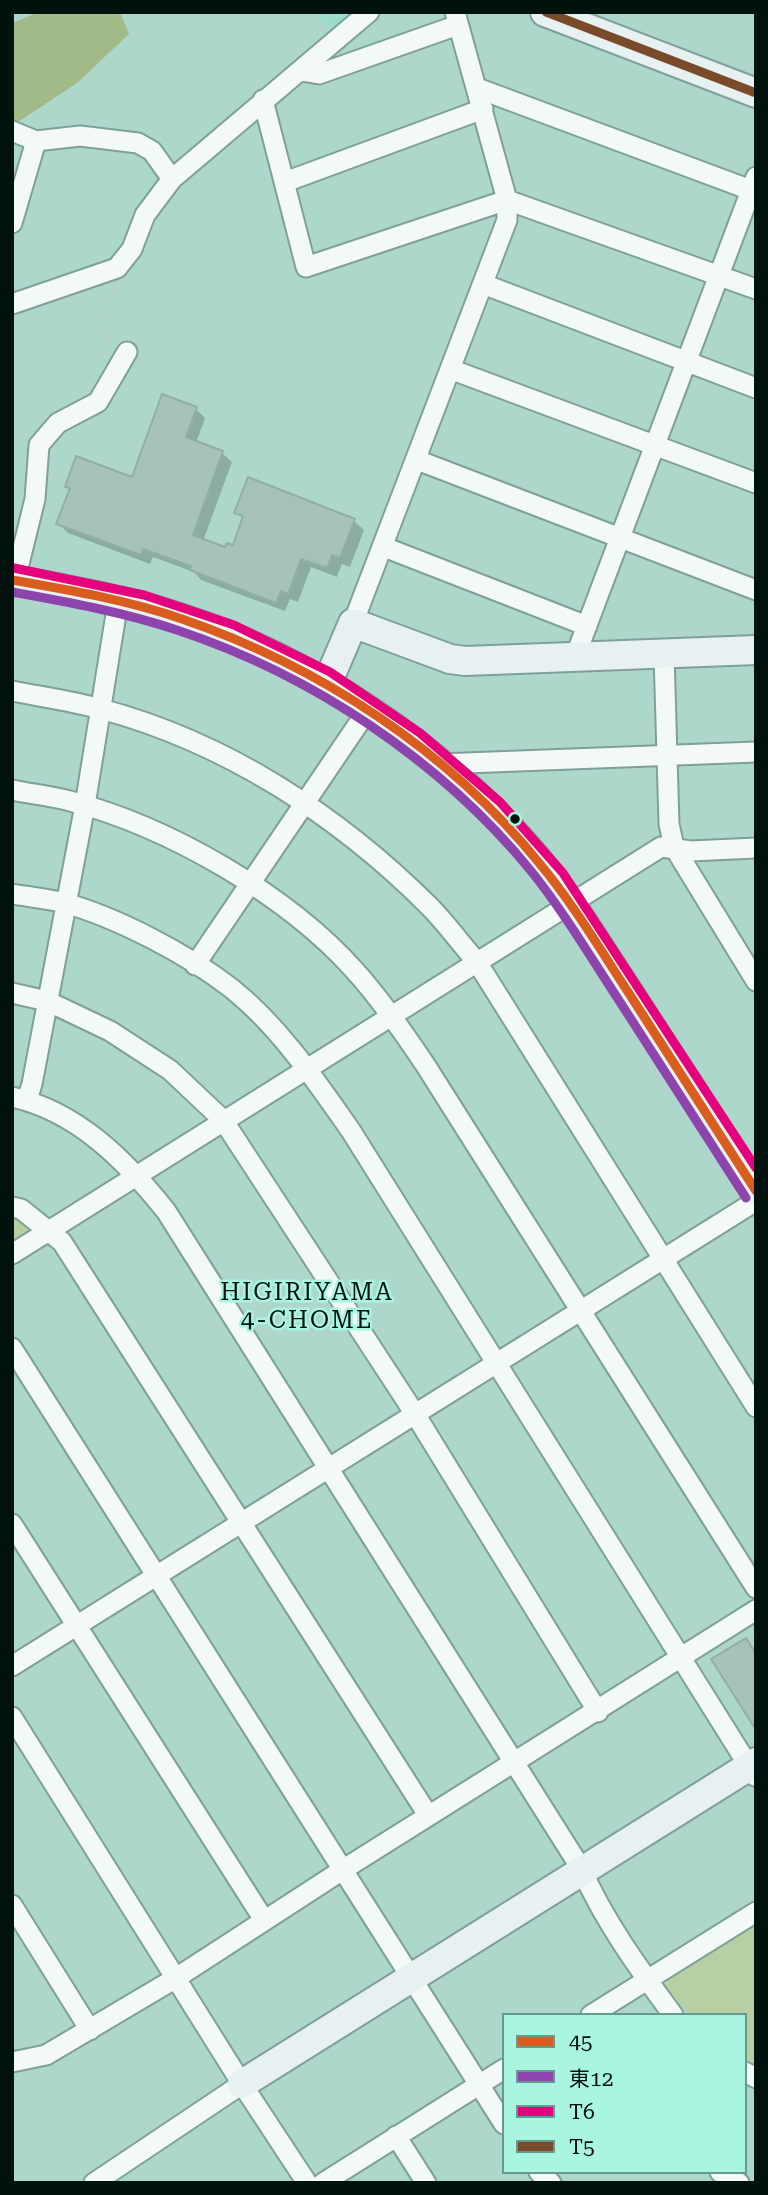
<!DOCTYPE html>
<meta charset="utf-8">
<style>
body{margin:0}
#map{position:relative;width:768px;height:2195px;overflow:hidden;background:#aed7cc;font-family:"Roboto Serif","Noto Sans JP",serif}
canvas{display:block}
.frame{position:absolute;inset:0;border:14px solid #00120d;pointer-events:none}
.legend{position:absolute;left:502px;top:2013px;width:245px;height:161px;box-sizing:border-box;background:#aaf5e1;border:2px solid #669a8c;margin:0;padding:9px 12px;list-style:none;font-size:21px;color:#00120d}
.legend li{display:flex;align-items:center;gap:14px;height:35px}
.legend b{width:35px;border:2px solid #669a8c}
</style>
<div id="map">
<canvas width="768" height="2195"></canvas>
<div class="frame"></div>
<ul class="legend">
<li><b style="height:9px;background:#da5d20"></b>45</li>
<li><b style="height:9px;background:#8e44ad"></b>東12</li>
<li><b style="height:9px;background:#e5007d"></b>T6</li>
<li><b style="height:9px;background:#7a4b2a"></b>T5</li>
</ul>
</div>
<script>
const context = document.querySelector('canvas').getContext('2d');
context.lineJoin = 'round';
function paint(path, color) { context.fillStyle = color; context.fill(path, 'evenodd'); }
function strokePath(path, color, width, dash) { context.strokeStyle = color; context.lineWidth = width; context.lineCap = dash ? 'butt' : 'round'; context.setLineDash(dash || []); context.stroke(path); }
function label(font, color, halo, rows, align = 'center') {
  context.font = font + ' "Roboto Serif",serif'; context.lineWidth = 5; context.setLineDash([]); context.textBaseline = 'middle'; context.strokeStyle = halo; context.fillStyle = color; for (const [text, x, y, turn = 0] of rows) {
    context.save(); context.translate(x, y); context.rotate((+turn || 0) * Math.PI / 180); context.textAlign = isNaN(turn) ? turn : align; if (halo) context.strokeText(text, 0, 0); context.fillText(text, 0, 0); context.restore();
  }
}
paint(new Path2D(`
 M314,12h42l-23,20z`), '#9bddcb');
paint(new Path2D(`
 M12,1216l7,2 9,13 -16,9z
 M756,1920v146l-11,-6v-45h-55l-24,-28 3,-11z`), '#b7cfa3');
paint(new Path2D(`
 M39,12h81l9,22 -52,49 -65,43v-103z`), '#a1ba87');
paint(new Path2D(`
 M196,409l9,9 -9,25 26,10 10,9 -29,79 23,8 8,-2 10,-27 -8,-8 13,-32 105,41 10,9 -14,37 -8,-3 -5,13 -26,-10 -13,35 -8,-3 -5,12 -84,-31 -7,-8 -41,-15 -3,7 -82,-31 -10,-10 13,-33 -4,-4 66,-7z`), '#0003');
const building = new Path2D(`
 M162,394l35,13 -11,30 37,14 -30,84 32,12 2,-4 6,2 10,-29 -9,-3 14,-36 107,42 -15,39 -8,-3 -5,13 -26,-9 -13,35 -7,-3 -5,12 -86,-33 1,-4 -48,-17 -2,6 -85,-31 14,-36 -5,-1 11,-31 56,21z
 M746,1638l10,16v76l-45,-71z`);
paint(building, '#a7c2b8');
strokePath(building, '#92afa4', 2);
const street = new Path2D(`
 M301,71l18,3 139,-49
 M477,88l279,104
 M263,100l43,167 201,-67 249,89
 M12,131l24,10 44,-5 58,7 14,8 20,28
 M285,182l198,-73
 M12,223l24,-82
 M483,284l273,104
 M12,304l105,-36 15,-19 13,-34 27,-36 197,-167
 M450,369l306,114
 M417,460l339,130
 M384,547l203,79
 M15,580l20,-81 4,-54 19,-22 40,-21 29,-50
 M353,623l154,-403v-20l-52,-188
 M664,654l5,170 5,23 82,134
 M575,657l181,-480
 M12,691c30,6 60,10 89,18 124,33 237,106 328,197 17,17 32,38 48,56l279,445
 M439,764l317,-12
 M12,790c19,4 39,6 58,11 99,26 218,94 286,171 26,29 48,61 70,94l330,522
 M12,894c18,3 36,5 53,9 53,15 122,51 166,85 48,38 85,93 120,143l404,645
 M195,965l172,-254
 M12,993l35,8 63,30 60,39 53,50 192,294 183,298
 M12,1097c65,14 114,64 154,114l416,659c22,51 58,100 91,145
 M27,1100l5,-16 53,-279 33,-203
 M12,1207l9,2 41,33 366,573
 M12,1254l649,-407 30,4 65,-3
 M12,1348l492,776
 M12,1524l252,396
 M12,1666l744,-465
 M12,1717l230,367 65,99
 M12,1905l78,125
 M591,2015l165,-103
 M12,2062l34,-7 130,-77 168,-109 412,-259
 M745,2072l11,6
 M396,2136l30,47
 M539,2172l12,11
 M720,2172l19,11
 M94,2183l148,-99
 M323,2183l181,-114`);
const secondary = new Path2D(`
 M545,12l211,81
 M12,580c57,10 116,21 170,39 129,42 256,128 345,229 37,42 66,91 97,138 44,68 88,137 132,205
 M327,684l26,-61 97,36 15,2 291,-11
 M242,2084l514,-322`);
strokePath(street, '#7fa098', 23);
strokePath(secondary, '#7fa098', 32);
strokePath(new Path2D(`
 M110,344l-5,-31 11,-25`), '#c0ccc9', 3.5, [2, 5]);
strokePath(street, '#f3f9f7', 19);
strokePath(secondary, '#e8f1f1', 28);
strokePath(new Path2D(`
 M12,580c57,10 115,20 170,39 137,47 267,132 358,245 34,41 61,87 90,131 42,65 84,130 126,196`), '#da5d20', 9);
strokePath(new Path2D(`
 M12,592c56,10 111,20 165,38 135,45 264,130 354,241 33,41 60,87 89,131 42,65 84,131 126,196`), '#8e44ad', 9);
strokePath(new Path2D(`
 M14,568l130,27 90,30 96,47 90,61 80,69 63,71 193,295`), '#e5007d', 9);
strokePath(new Path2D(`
 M546,12l210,81`), '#7a4b2a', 9);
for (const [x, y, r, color] of [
 [515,819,6,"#00120d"]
]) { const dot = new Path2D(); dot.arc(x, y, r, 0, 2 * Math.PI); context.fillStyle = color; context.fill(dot); strokePath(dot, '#aaf5e1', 2.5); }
context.letterSpacing = '2px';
label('24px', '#00120d', '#aaf5e1', [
 ["HIGIRIYAMA",307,1293],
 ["4-CHOME",307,1321]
]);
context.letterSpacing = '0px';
</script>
